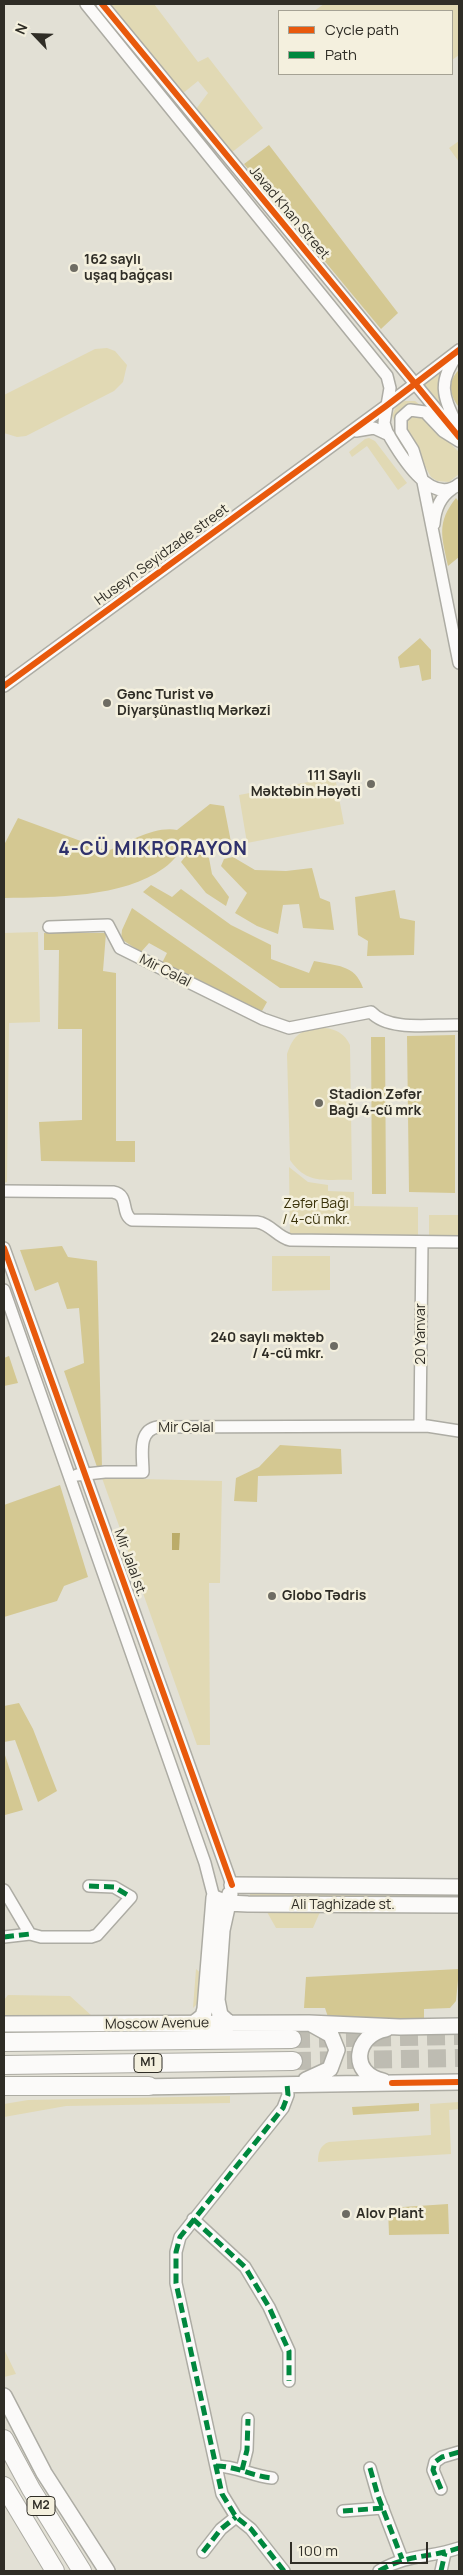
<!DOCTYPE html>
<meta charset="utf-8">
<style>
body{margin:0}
#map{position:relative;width:463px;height:2575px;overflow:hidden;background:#e2e0d5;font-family:Manrope,sans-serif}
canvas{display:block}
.frame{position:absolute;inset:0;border:5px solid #2f2d26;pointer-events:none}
.legend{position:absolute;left:278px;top:10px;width:175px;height:65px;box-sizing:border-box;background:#f4f0de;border:1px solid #a5a294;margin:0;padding:6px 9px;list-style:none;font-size:15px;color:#2f2d26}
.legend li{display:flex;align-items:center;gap:10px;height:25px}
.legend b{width:25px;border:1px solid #a5a294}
.north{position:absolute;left:10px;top:10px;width:50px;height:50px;-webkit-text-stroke:4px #f4f0de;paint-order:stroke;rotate:294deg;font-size:14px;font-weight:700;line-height:20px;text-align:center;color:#2f2d26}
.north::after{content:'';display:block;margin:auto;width:18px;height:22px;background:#2f2d26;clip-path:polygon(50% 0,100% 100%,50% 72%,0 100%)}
.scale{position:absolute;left:290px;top:2542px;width:138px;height:22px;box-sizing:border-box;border:2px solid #2f2d26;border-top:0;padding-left:6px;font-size:15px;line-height:18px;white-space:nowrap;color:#2f2d26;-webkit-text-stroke:4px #f4f0de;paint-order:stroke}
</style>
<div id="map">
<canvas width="463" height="2575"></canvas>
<div class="frame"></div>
<ul class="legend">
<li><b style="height:6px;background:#e8590c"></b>Cycle path</li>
<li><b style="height:6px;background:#00873e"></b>Path</li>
</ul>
<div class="north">N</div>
<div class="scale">100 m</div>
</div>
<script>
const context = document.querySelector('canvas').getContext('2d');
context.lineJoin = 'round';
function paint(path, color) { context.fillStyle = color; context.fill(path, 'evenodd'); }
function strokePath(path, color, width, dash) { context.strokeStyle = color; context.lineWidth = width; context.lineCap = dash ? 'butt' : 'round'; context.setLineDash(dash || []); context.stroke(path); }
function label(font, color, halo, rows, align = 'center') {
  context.font = font + ' Manrope,sans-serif'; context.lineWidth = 5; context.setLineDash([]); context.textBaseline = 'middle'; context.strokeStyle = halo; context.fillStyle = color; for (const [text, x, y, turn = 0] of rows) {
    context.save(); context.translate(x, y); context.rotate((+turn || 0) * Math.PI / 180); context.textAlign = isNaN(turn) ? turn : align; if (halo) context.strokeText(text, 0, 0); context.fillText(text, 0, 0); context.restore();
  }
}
paint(new Path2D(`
 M109,4h45l44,58 10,-5 55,71 -32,25 -35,-44 12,-16 -10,-12 -16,13z
 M324,4h135v51l-7,5v-49h-138z
 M459,141v21l-10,-14z
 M107,348l8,3 12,14 -4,17 -9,9 -88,45 -9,1 -13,-4v-38l91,-46z
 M445,368l-7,18 5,23 -20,-24z
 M404,401h11l9,7c-21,-12 -26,5 -27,22l-5,-15 5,-10z
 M420,414l39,38v22l-10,8 -12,-1 -6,-4 -24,-43 -2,-13 4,-5z
 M365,439l4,-1 6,3 32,42 -9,7 -31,-44 -15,11 -3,-5z
 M335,777l9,47 -97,19 -8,-48z
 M38,932l2,90 -31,1 -2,159 -3,1v-250z
 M316,1027c15,1 27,3 34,18l2,135c-27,-1 -45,5 -62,-20l-3,-106c6,-17 11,-22 29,-27z
 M289,1167l19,15 20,3v6l26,1v14l64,1v30h-128z
 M429,1215h30v22h-30z
 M272,1256h58v34l-58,1z
 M102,1478l120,3 -2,102h-11l1,162h-13z
 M250,1891l209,2v6l-209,-1z
 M267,1912h53l-7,16h-37z
 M196,1969l6,5 -3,28 -6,6z
 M8,1995l62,1 22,20 -88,-1v-15z
 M230,2096v7l-164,3 -62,11v-13l24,-4z
 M459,2102v7l-10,1 2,44 -133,8c0,-9 2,-17 11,-20l102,-7 -1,-31z
 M4,2349l12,25 -12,3z`), '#e1d9b4');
paint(new Path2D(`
 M269,145l129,168 -17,16 -137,-165z
 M459,370v37c-9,-11 -12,-26 0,-37z
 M456,498l3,4v55l-11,9c-6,-29 -12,-43 8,-68z
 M420,638l11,12v29l-9,2 -3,-16 -19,3 -2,-11z
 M210,804l14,2 7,36 -41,-2c-8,9 -16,21 -26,28 -41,30 -111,29 -160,30v-53l14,-27 90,33c21,-9 46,-25 69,-21z
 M190,850l19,8 3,16 17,23 -3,9 -20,-13 -25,-31z
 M233,857l22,13 31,1 26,-3 8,30 10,4 4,28 -31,-2 -4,-24 -16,1 -5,29 -21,-8 -22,-13 12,-20 -26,-27 3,-7z
 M151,885l21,12 9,-8 50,36 40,20v14l38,14 5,-12c22,5 41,3 49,27h-83l-137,-96z
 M395,890l5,28 15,3 -1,34 -47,1 1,-15 -10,-6 -3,-38z
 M132,908l135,94 -5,9 -63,-26 -37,-22 5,-10 -18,-10 -8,9 -20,-13 1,-9z
 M44,933h62l-3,38 13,2v168h19v21l-94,-1 -2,-39 43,-2v-91h-24l1,-79h-15z
 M455,1035v158l-46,-1 -2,-156z
 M371,1037h14l1,157h-14z
 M62,1246l6,11 29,4 5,207 -5,-1 -33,-96 20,-8 -5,-55 -12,1 -9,-27 -23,9 -15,-41z
 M9,1356l9,27 -14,3v-28z
 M280,1445l61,4 1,25 -84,2 -1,26 -23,-1 2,-23 23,-11z
 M60,1485l28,92 -24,9 -7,15 -53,16v-112z
 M19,1703l14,26 24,62 -19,11 -23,-62 -11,2v-36z
 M4,1752l19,58 -18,5 -1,-4z
 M459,1969l-3,32 -6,7 -26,1v11l-96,-3 -3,-9h-21l2,-31z
 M419,2103v8l-66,4 -1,-8z
 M448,2204l1,30 -60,1 -1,-27z`), '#d4c892');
paint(new Path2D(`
 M172,1533h8l-1,17h-7z`), '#bbac69');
strokePath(new Path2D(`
 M292,2039l167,-3
 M293,2061l166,-3`), '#bebcb2', 18, [18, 9]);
const minor = new Path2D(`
 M86,4l301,372 3,12 -6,35
 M102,4l357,433
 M458,354c-23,31 -13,45 1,76
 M385,415l-1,8 3,9c12,21 44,76 72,52
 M356,431l18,-3 15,7
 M459,441l-16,-10 -18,-19 -15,-2 -9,8v13l12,19 10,32 36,181
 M434,524c1,-14 6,-27 18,-35
 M4,686l382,-280 73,-56
 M49,927l59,-2 12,23 143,71 26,9 82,-16c18,20 63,12 88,13
 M4,1191l109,1c17,3 7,21 19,28l125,2c14,2 20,15 33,18l169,2
 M4,1248l228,637
 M4,1290l201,573 9,35
 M420,1426l2,-184
 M77,1475l28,-3h38c0,-16 -6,-42 15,-45l269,-1 32,5
 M4,1890l26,44
 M4,1937l26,-3 11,3h50l6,-2 34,-38 -17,-10 -25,-1
 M193,2219l52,48 24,40 20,44v30
 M216,2466c20,0 36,10 56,12
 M370,2468l8,28 24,63
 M242,2470l5,-20 1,-31
 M441,2489l-8,-19 2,-8 7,-5 17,-5
 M343,2511l40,-3
 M203,2552l18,-23 15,-12
 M284,2571l-33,-42 -15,-12 -14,-23 -46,-211v-31l4,-15 103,-129 5,-13 -1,-11
 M379,2571c28,-17 51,-13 80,-23
 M441,2571l4,-18`);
const major = new Path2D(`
 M232,1885l227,2
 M230,1894l-8,36 -5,70 3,15 10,9
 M214,1898l13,5 21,1 211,1
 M4,2024l305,-1 91,4 59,-1
 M193,2024l10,-8 2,-7 9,-111
 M306,2080l24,-11 7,-19 -6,-15 -18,-10
 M383,2081c-34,-7 -29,-46 3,-52
 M137,2087l322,-5
 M4,2396l40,77 63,98`);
const highway = new Path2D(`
 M4,2042l288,-3
 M4,2065l289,-4
 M4,2086h145
 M4,2439l27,50 51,82
 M4,2486l51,85`);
strokePath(minor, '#adaca4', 14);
strokePath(major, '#adaca4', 18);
strokePath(highway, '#adaca4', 20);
strokePath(minor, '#fbfaf9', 11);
strokePath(major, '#fbfaf9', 15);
strokePath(highway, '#fbfaf9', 18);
strokePath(new Path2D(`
 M89,1886l25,1 17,10
 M4,1937l26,-3
 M193,2219l52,48 24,40 20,44v30
 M216,2466c20,0 36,10 56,12
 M370,2468l8,28 24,63
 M242,2470l5,-20 1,-31
 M441,2489l-8,-19 2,-8 7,-5 17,-5
 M343,2511l40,-3
 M203,2552l18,-23 15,-12
 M284,2571l-33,-42 -15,-12 -14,-23 -46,-211v-31l4,-15 103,-129 5,-13 -1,-11
 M379,2571c28,-17 51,-13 80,-23
 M441,2571l4,-18`), '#00873e', 5, [10, 5]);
strokePath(new Path2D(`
 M102,4l357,433
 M4,686l382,-280 73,-56
 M4,1248l228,637
 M392,2083l67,-1`), '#e8590c', 6);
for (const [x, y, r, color] of [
 [74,268,5,"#6e6c63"],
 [107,703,5,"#6e6c63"],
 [371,784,5,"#6e6c63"],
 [319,1103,5,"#6e6c63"],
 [334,1346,5,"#6e6c63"],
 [272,1596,5,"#6e6c63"],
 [346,2214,5,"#6e6c63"]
]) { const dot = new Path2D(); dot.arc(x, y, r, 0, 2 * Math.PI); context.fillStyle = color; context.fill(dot); strokePath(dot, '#f4f0de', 2); }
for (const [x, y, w] of [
 [148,2063,28],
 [41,2506,28]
]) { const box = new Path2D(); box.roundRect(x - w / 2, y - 9.5, w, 19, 4); context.fillStyle = '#f4f0de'; context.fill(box); strokePath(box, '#2f2d26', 1); }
label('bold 12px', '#2f2d26', null, [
 ["M1",148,2063],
 ["M2",41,2506]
]);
label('14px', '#2f2d26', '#f4f0de', [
 ["Javad Khan Street",289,213,50],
 ["Huseyn Seyidzade street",162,555,-36],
 ["Mir Cəlal",165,971,27],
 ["20 Yanvar",421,1334,-90],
 ["Mir Cəlal",186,1428],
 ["Mir Jalal st.",130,1563,70],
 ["Ali Taghizade st.",343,1905],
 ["Moscow Avenue",157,2024,-1]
]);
label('bold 14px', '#2f2d26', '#f4f0de', [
 ["162 saylı",84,260],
 ["uşaq bağçası",84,276],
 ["Gənc Turist və",117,695],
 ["Diyarşünastlıq Mərkəzi",117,711],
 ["111 Saylı",361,776,"right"],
 ["Məktəbin Həyəti",361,792,"right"],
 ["Stadion Zəfər",329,1095],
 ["Bağı 4-cü mrk",329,1111],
 ["240 saylı məktəb",324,1338,"right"],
 ["/ 4-cü mkr.",324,1354,"right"],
 ["Globo Tədris",282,1596],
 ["Alov Plant",356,2214]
], 'left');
label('14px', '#393109', '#f4f0de', [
 ["Zəfər Bağı",316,1204],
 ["/ 4-cü mkr.",316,1220]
]);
context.letterSpacing = '1px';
label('bold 19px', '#2f316c', '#f4f0de', [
 ["4-CÜ MIKRORAYON",153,850]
]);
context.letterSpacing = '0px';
</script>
